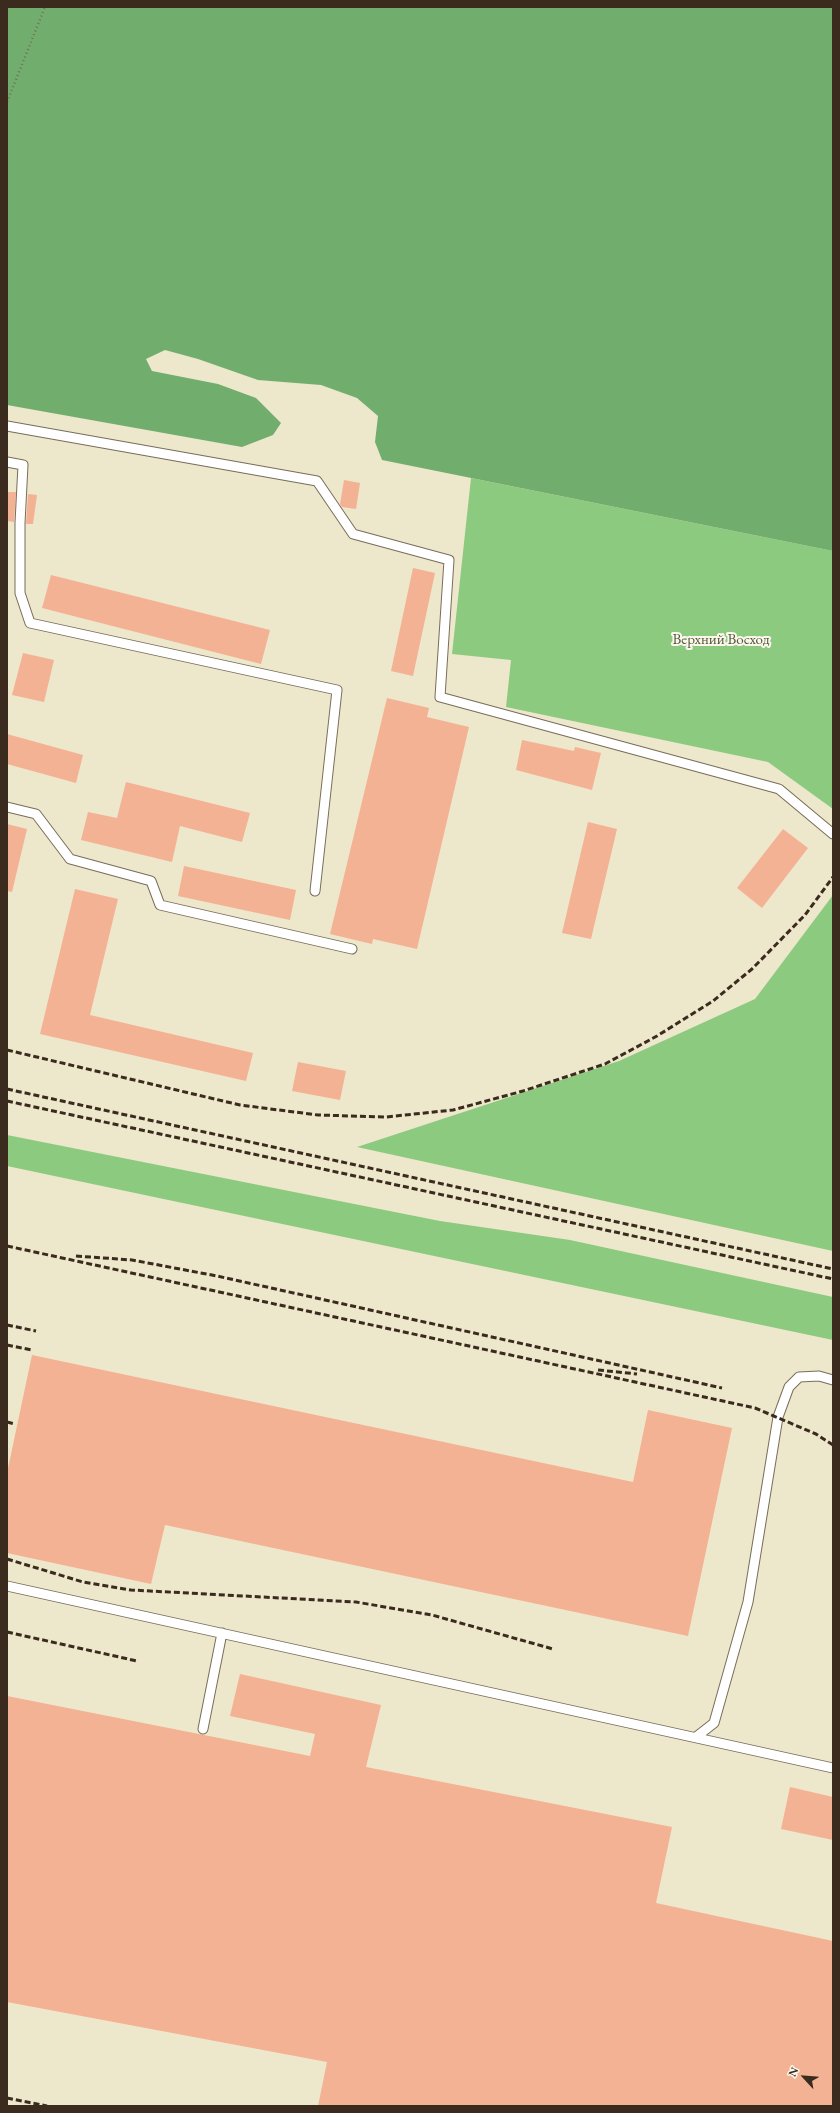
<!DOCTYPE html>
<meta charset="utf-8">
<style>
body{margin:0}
#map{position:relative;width:840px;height:2113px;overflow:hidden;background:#ede7cb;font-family:"EB Garamond",serif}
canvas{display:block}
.frame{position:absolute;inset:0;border:8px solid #3b2a1e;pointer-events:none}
.north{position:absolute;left:784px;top:2057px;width:40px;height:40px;-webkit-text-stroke:3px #fbf7ec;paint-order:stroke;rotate:296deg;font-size:11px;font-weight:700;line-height:16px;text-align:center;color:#3b2a1e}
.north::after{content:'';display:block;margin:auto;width:14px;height:18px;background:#3b2a1e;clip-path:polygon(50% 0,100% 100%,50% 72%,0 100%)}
</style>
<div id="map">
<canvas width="840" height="2113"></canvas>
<div class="frame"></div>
<div class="north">N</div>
</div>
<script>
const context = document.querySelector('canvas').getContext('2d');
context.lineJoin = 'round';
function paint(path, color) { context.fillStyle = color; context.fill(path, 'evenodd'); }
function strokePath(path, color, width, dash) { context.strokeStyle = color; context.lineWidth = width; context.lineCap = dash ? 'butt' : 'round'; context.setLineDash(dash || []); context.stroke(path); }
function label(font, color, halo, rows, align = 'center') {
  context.font = font + ' "EB Garamond",serif'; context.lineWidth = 4; context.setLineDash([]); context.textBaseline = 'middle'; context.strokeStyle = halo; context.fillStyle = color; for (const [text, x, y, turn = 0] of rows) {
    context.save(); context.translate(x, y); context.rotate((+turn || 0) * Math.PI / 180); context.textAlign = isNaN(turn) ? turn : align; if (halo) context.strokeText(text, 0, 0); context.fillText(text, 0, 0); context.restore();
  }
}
paint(new Path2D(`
 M471,478l362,73v258l-65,-47 -262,-55 5,-47 -59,-6z
 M833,895v356l-476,-104 262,-86 136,-62z
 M7,1135l433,86 130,19 263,57v43l-826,-174z`), '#8cca80');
paint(new Path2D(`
 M7,7h826v544l-451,-91 -7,-18 3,-26 -21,-18 -36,-13 -63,-5 -60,-21 -33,-9 -19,9 6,12 66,13 38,14 25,25 -8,12 -31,12 -235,-42z`), '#71ae6e');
paint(new Path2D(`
 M344,480l16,3 -4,26 -14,-2 -2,-3z
 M8,492h8l-2,30 -7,-1z
 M28,494l9,1 -4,29h-7z
 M413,568l22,5 -22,103 -22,-5z
 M51,575l219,55 -9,34 -219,-56z
 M23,653l31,7 -10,42 -32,-7z
 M387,698l42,10 -2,9 42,10 -52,222 -44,-10 -1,5 -42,-10z
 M7,734l76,21 -7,28 -69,-19z
 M522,740l52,11 1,-4 26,6 -9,37 -76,-20z
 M126,782l124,31 -8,29 -62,-16 -8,36 -91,-22 7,-28 29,6z
 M588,822l29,7 -26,110 -29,-6z
 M7,824l20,5 -15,63 -5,-1z
 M783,829l25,19 -46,60 -25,-20z
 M184,866l112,24 -6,30 -112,-24z
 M75,889l43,10 -28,116 163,38 -7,28 -206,-47z
 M298,1062l48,9 -6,29 -48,-9z
 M32,1355l601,127 15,-72 84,18 -44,208 -523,-111 -14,59 -144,-31v-80z
 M240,1674l141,31 -15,62 306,60 -16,76 177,38v165h-515l9,-44 -320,-60v-306l303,60 5,-22 -85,-18z
 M790,1787l43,10v43l-52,-11z`), '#f4b295');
const service = new Path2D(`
 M7,426l310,55 36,53 96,26 -9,137 339,92 54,45
 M7,462l16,3 -3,58v70l10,30 307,67 -22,201
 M7,807l29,7 34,45 81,22 9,24 192,44
 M7,1586l826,182
 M203,1729l19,-96
 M696,1737l18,-14 34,-121 30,-185 11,-30 10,-10 20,-1 14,4`);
strokePath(service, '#796c5b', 11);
strokePath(new Path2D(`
 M7,102l38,-95`), '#796c5b', 2.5, [1, 3]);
strokePath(service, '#fff', 9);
strokePath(new Path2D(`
 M7,1050l233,55 78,10 68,2 67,-7 70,-19 82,-27 52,-28 56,-35 39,-32 53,-54 28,-38
 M7,1089l826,180
 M7,1101l826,178
 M7,1246l748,162 61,26 17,11
 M76,1256l56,4 85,16 505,112
 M7,1325l29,6
 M7,1345l25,5
 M598,1370l39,4
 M7,1422l8,2
 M7,1559l76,23 48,8 225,12 76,13 121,34
 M7,1632l130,29
 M7,2098l40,8`), '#3b2a1e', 3, [6, 3]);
label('15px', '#535a3b', '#fbf7ec', [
 ["Верхний Восход",721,640]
]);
</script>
